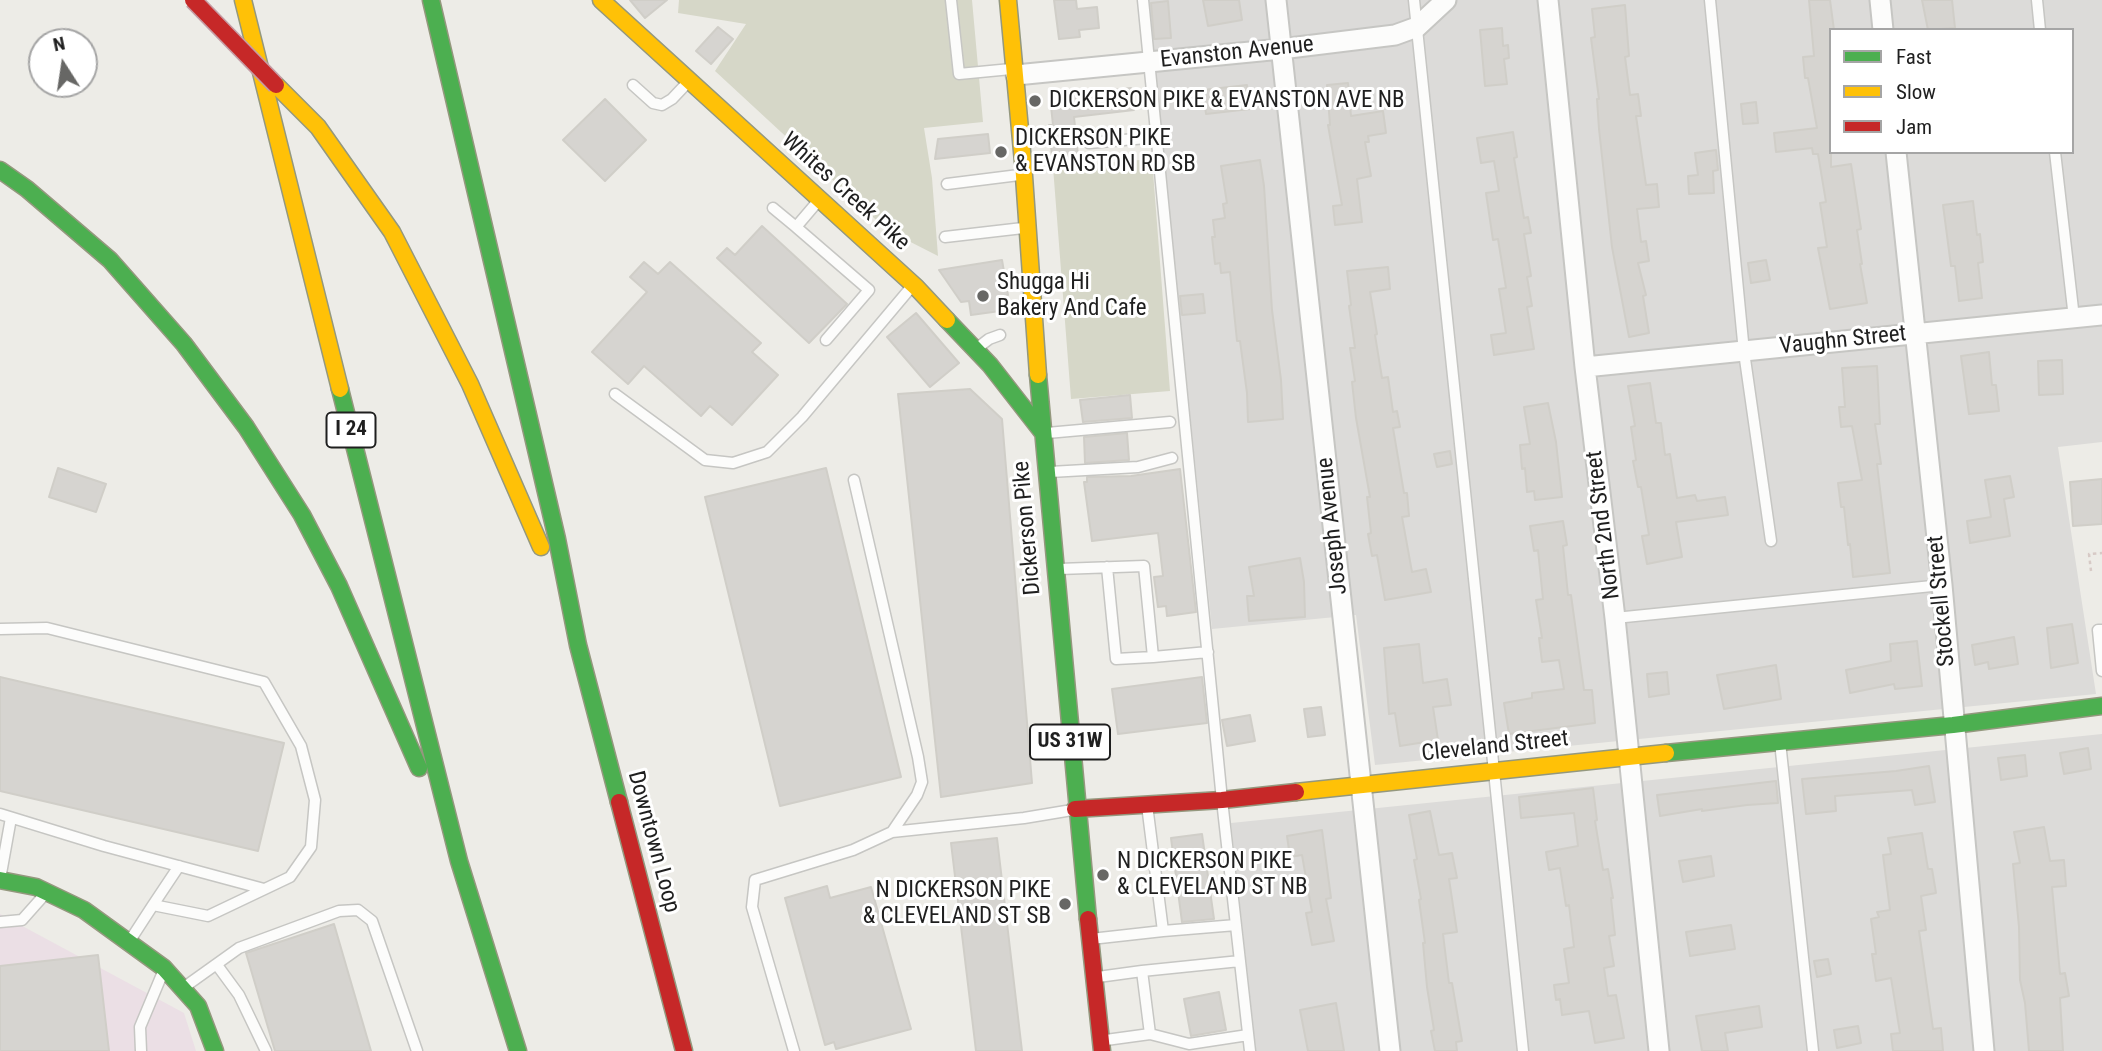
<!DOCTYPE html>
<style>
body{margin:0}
#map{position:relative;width:2102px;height:1051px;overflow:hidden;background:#edece7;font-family:"Roboto Condensed",sans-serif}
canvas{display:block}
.legend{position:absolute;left:1829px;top:28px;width:245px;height:126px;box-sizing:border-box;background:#fff;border:2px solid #a5a5a5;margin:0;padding:9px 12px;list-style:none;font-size:21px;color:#1f1f1f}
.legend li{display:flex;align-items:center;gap:14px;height:35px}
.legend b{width:35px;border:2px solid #a5a5a5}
.north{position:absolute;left:28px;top:28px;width:70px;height:70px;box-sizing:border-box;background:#fff;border:2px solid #a5a5a5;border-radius:50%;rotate:348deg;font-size:19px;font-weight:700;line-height:28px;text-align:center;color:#1f1f1f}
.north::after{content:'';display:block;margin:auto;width:24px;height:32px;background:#676765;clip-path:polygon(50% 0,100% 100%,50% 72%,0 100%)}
</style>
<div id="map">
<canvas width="2102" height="1051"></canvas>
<ul class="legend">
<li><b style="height:9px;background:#4caf50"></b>Fast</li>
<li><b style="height:9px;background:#ffc107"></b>Slow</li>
<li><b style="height:9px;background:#c62828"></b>Jam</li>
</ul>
<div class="north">N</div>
</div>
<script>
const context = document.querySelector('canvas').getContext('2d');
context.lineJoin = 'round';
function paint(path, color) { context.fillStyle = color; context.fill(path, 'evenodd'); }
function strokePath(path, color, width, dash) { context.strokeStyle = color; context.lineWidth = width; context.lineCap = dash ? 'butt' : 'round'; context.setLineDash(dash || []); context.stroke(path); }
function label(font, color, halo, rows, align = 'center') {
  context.font = font + ' "Roboto Condensed",sans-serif'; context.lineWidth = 6; context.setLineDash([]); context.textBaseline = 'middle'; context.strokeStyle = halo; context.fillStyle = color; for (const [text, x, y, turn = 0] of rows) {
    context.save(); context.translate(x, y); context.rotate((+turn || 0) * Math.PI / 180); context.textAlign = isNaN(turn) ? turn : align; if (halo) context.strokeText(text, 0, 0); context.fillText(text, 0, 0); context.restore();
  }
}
paint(new Path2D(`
 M1148,0h954v442l-44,5 38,247 -721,71 -19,-150 -144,14zM1831,30h241v122h-241z
 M2102,734v317h-846l-25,-228z`), '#dcdbd9');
paint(new Path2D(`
 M0,914l184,99 12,38h-196z`), '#ebdfe5');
paint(new Path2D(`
 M679,0h293l11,122 -59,6 8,50 6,78 -51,-26 -172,-159 31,-47 -68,-11z
 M1152,159l18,232 -99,8 -18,-232z`), '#d6d7c8');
const building = new Path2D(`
 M630,0h37l-22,18z
 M1054,0h22l1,9 20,-2 2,21 -20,2 1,7 -21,2z
 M1203,0h36l3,20 -34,6z
 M1809,0h21l4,30h-3v137l20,-3 10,65 -4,1 5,34h-2l7,39 -37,6 -12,-61 9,-1 -7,-44 6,-1 -8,-48h-5l-1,-6 -36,4 -2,-19 43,-5 -9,-50h-3l-2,-21 11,-1z
 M1922,0h30l3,28 -27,2z
 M1168,1l3,37 -17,1 -3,-36z
 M1625,5l4,51 -4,1 5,38 8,-1 3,22h-5l10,69 11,-1 2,23 -22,2 4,33 5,-1 3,20 -11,2 8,32 -3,1 6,37 -20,4 -17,-90 -13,-118 -2,-30h2l-8,-61 4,-1 -3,-28z
 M718,27l15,12 -22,25 -15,-13z
 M1502,28l1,18 5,-1 1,13 -5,1 3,25 -22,2 -5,-56z
 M1348,83l3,33 32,-5 3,22 -18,3 1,6h-4l6,34 -14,3 5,43 -27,3 -2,-19 9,-1 -14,-80h2l-3,-40z
 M1247,85l3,24 -44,5 -3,-24z
 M1131,88l3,22 -60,7 5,48 -26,2 -4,-42h4l-3,-28z
 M605,99l41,41 -41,41 -42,-41z
 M1756,102l2,21 -15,1 -2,-20z
 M1513,132l4,25 -3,1 10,60 4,-1 3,16 -7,1 7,42 -4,1 5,29 -5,1 7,42 -40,6 -3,-20 15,-2 -7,-44 7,-1 -8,-49 -5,1 -7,-47 13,-2 -5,-30 -13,2 -4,-25z
 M988,134l2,19 -55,6 3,-20z
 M1716,150l2,20 -5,1 1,22 -25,1 -1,-18 10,-1 -3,-22z
 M1260,160l4,26 8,124 9,70 2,39 -35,3 -1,-29 -7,-52h-3l-7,-69 -9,1 -1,-10 -5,1 -3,-27h3l-2,-17 12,-2 -2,-14 4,-1 -6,-37z
 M1973,201l4,34 3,-1 3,28 -5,1 4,35 -23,3 -4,-35h-4l-8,-61z
 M762,226l85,78 -38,39 -92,-85 10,-10 8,7z
 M1002,260l6,35 -10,2 2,14 -29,4 -2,-14 -8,1 -22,-32z
 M1766,260l4,20 -19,3 -3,-20z
 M644,262l14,12 12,-12 91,81 -9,9 26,23 -46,50 -22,-19 -9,10 -57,-50 -16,18 -36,-32 55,-60 -17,-15z
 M1388,267l2,22 -20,3 7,42 -2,1 7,43 6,-1 5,35 4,-1 3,16 -7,1 11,65h3l2,23 -7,1 10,55 14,-3 5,23 -46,8 -8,-45 -5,1 -4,-22 3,-1 -4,-36h3l-14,-79 -4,-36 3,-1 -5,-33h5l-6,-42 2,-1 -4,-34z
 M1203,294l2,19 -23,2 -2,-19z
 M916,313l43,50 -29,24 -43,-50z
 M1989,352l3,33h4l3,26 -30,3 -8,-58z
 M2062,360l1,34 -24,1 -1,-34z
 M1877,366l3,58h-5l6,40h-4l13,109 -37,4 -3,-33 -2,1 -4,-38h-3l-3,-24 24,-3 -10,-54 -11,1 -2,-20h6l-3,-39z
 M1650,383l6,40h5l4,32 5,-1 7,44 18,-3 2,6 28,-4 3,18 -52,7 6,35 -35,7 -5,-28 7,-1 -8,-48h-3l-5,-26 3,-1 -5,-33 4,-1 -7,-40z
 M970,389l32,30 30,364 -91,14 -43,-403z
 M1130,395l2,23 -49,4 -3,-22z
 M1548,403l8,39 6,55 -27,3 -1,-9 -7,1 -2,-24 -3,1 -2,-24 10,-1 -6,-37z
 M1127,433l2,27 -44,3 -1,-26z
 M1450,451l2,13 -15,3 -3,-13z
 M58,468l48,16 -10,28 -47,-15z
 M826,468l75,309 -121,29 -75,-309z
 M1180,469l16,143 -29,4 -1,-10 -8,1 -4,-30 9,-1 -5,-43 -66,8 -8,-59h3v-5l44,-1z
 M2010,476l4,21 -10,2 6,37 -40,7 -3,-22 24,-4 -6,-37z
 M2102,479v45l-29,2 -3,-44z
 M1563,521l4,24 -4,1 5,49h3l13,95h8l3,33 -86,11 -5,-31 28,-5v-5l32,-4 -5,-29 -17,2 -3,-24h3l-6,-38 7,-1 -5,-49 -4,1 -4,-25z
 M1300,558l4,24 1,35 -56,4 -2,-25h7l-5,-29z
 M2072,624l6,39 -27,5 -4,-40z
 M2014,637l4,27 -29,5 -1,-7 -13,3 -3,-20z
 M1917,641l5,45 -27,3 -1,-5 -44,9 -4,-23 45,-9 -1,-17z
 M1419,644l4,39 24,-4 4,26 -18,2 5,33 -38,6 -5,-33 -6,1 -5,-66z
 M1776,665l5,34 -57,10 -7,-34z
 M1667,672l2,22 -20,3 -2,-23z
 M0,677l284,66 -26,108 -258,-60z
 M1202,677l5,46 -89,11 -6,-45z
 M1321,707l4,28 -17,2 -4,-28z
 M1250,715l5,26 -28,5 -5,-26z
 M2088,748l3,21 -27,5 -4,-21z
 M2025,755l2,21 -26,4 -3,-22z
 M1929,766l6,36 -20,3 -3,-15 -77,6 1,15 -30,3 -4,-35 94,-8z
 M1776,781l2,22 -31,2 -45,6v-2l-42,7 -3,-21z
 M1593,788l4,32 -2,1 8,49 5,-1 5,29h-2l4,37 -6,1 5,30 -10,2 4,28 8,-1 8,43 -29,5 -6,-32 -27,4 -2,-16 -4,1 -2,-15 15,-2 -5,-34 10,-2 -5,-42 -3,1 -6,-38 -11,2 -3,-18 32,-6 -4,-33 -53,5 -2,-21z
 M1430,811l9,44 13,-2 5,25 -8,1 8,53 -14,2 6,49h3l10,58 -6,1 1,9h-22l-4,-20 3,-1 -7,-43 -4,-44h2l-6,-43 2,-1 -7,-39 3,-1 -8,-44z
 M2044,827l6,34 14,-1 2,26 -14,1 8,87 5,-1 4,23 -9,2 3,53h-34l-4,-48 -5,-23 -1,-53 -6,-63 7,-1 -6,-31z
 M1322,830l9,68 -5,1 8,42 -22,4 -6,-32 6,-1 -10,-57 -12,2 -3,-21z
 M1922,833l6,36h4l4,24 -15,3 5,34 -7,1 14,98 8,-1 2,23h-50l-2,-17 9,-1 -9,-55 -15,3 -4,-27h4l-5,-35 8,-2 -2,-5 13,-2 -7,-55 8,-1 -3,-16z
 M1202,834l12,85 -32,3 -11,-84z
 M997,838l25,213h-46l-25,-208z
 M1711,856l3,20 -31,6 -4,-21z
 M827,886l3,12 41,-11 40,142 -75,20 -2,-7 -9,3 -40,-147z
 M334,924l37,127h-96l-29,-98z
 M1731,925l4,24 -45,7 -4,-24z
 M98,955l11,96h-109v-85z
 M1828,959l3,15 -14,3 -3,-16z
 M1219,992l7,38 -35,6 -7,-37z
 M1336,1003l8,48h-36l-8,-41z
 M1759,1006l3,21 -37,6 3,18h-26l-6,-35z
 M1858,1026l3,17 -24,5 -3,-18z`);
paint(building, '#d6d4d0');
strokePath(building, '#d0cec8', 2);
const lane = new Path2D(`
 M951,0l8,74 52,-5
 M1143,0l79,800 28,251
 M1414,0l109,1051
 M1710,0l34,352 27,189
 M2037,0l3,30
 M633,85l20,18 9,2 10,-6 17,-18
 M1089,143l69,-6
 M2055,152l19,166
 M947,184l72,-9
 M819,200l-23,27 73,63 -43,50
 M773,208l23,19
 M945,237l78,-9
 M976,349l13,-10 11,-4
 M615,394l90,66 28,3 34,-11 35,-35 111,-132
 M1047,433l123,-11
 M1050,472l88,-5 34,-9
 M1107,567l9,92 37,-2
 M1059,569l85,-3 9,91 55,-5
 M1615,618l327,-33
 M0,629l47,-1 217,54 37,64 14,54 -4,47 -21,30 -82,39 -55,-11 -24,37
 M2102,630h-4l4,41
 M1780,742l33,309
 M0,814l104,32 160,43
 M892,832l132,-14 48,-8
 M0,879l11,-61
 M153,905l26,-39
 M0,922l22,-2 24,-27
 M1163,931l73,-6
 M1091,939l72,-8 -16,-126
 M217,965l22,30 27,56
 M1142,971l98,-10
 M1098,977l44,-6 8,63 -44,6
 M183,988l56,-40 100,-37 19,-1 14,11 45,130
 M1150,1034l39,10 59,-9
 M141,1051l-1,-24 23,-55
 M794,1051l-42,-144 3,-27 98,-30 39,-18 25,-37 5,-13 -4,-25 -64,-277`);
const street = new Path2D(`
 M1276,0l114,1051
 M1548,0l37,367 30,251 44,433
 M1880,0l3,30
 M1016,75l265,-26 114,-14 22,-8 29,-27
 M1896,152l46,433 42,466
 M1585,367l517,-52`);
const fast = new Path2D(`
 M431,0l126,539 21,106 41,157
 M0,170l27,19 83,71 74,84 62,83 56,88 37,71 80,182
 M947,320l43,45 53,68
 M1038,375l50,544
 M340,389l119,472 59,190
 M1666,753l287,-28 149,-19
 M0,880l36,7 48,23 80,58 34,38 17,45`);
const slow = new Path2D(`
 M243,0l97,389
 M601,0l315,287 31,33
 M1008,0l15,162 15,213
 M276,85l42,42 74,105 78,152 71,163
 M1296,792l370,-39`);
const jam = new Path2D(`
 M619,802l65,249
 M1075,809l147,-9 74,-8
 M1088,919l14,132`);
strokePath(lane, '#c6c6c3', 13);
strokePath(street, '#c6c6c3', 23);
strokePath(fast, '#94987e', 19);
strokePath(slow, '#94987e', 19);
strokePath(jam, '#94987e', 19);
strokePath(new Path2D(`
 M2091,571l-2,-17 13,-1`), '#d7cac6', 2.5, [3.5, 3.5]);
strokePath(lane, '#fcfcfb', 10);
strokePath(street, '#fcfcfb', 19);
strokePath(fast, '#4caf50', 16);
strokePath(slow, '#ffc107', 16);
strokePath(jam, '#c62828', 16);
const jamBridge = new Path2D(`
 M193,0l83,85`);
strokePath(jamBridge, '#c59ca4', 19, []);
strokePath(jamBridge, '#c62828', 16);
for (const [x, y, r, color] of [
 [1035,101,7,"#676765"],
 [1001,152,7,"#676765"],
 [983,296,7,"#676765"],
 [1103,875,7,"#676765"],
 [1065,904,7,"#676765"]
]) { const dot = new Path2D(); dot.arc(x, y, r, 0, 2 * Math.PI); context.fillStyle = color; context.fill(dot); strokePath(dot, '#fff', 2.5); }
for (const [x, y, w] of [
 [351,430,49],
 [1070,742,80]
]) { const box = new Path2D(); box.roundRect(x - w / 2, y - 17.5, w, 35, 5); context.fillStyle = '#fff'; context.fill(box); strokePath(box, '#1f1f1f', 2); }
label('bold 21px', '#1f1f1f', null, [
 ["I 24",351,430],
 ["US 31W",1070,742]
]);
label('23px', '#1f1f1f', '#fff', [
 ["Evanston Avenue",1237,53,-6],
 ["Whites Creek Pike",845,192,42],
 ["Vaughn Street",1843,341,-6],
 ["North 2nd Street",1604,525,-97],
 ["Joseph Avenue",1333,526,-96],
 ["Dickerson Pike",1028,528,-95],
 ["Stockell Street",1942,601,-95],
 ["Cleveland Street",1495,747,-6],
 ["Downtown Loop",653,842,75]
]);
label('23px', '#1f1f1f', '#fff', [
 ["DICKERSON PIKE & EVANSTON AVE NB",1049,101],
 ["DICKERSON PIKE",1015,139],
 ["& EVANSTON RD SB",1015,165],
 ["Shugga Hi",997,283],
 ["Bakery And Cafe",997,309],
 ["N DICKERSON PIKE",1117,862],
 ["& CLEVELAND ST NB",1117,888],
 ["N DICKERSON PIKE",1051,891,"right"],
 ["& CLEVELAND ST SB",1051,917,"right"]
], 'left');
</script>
